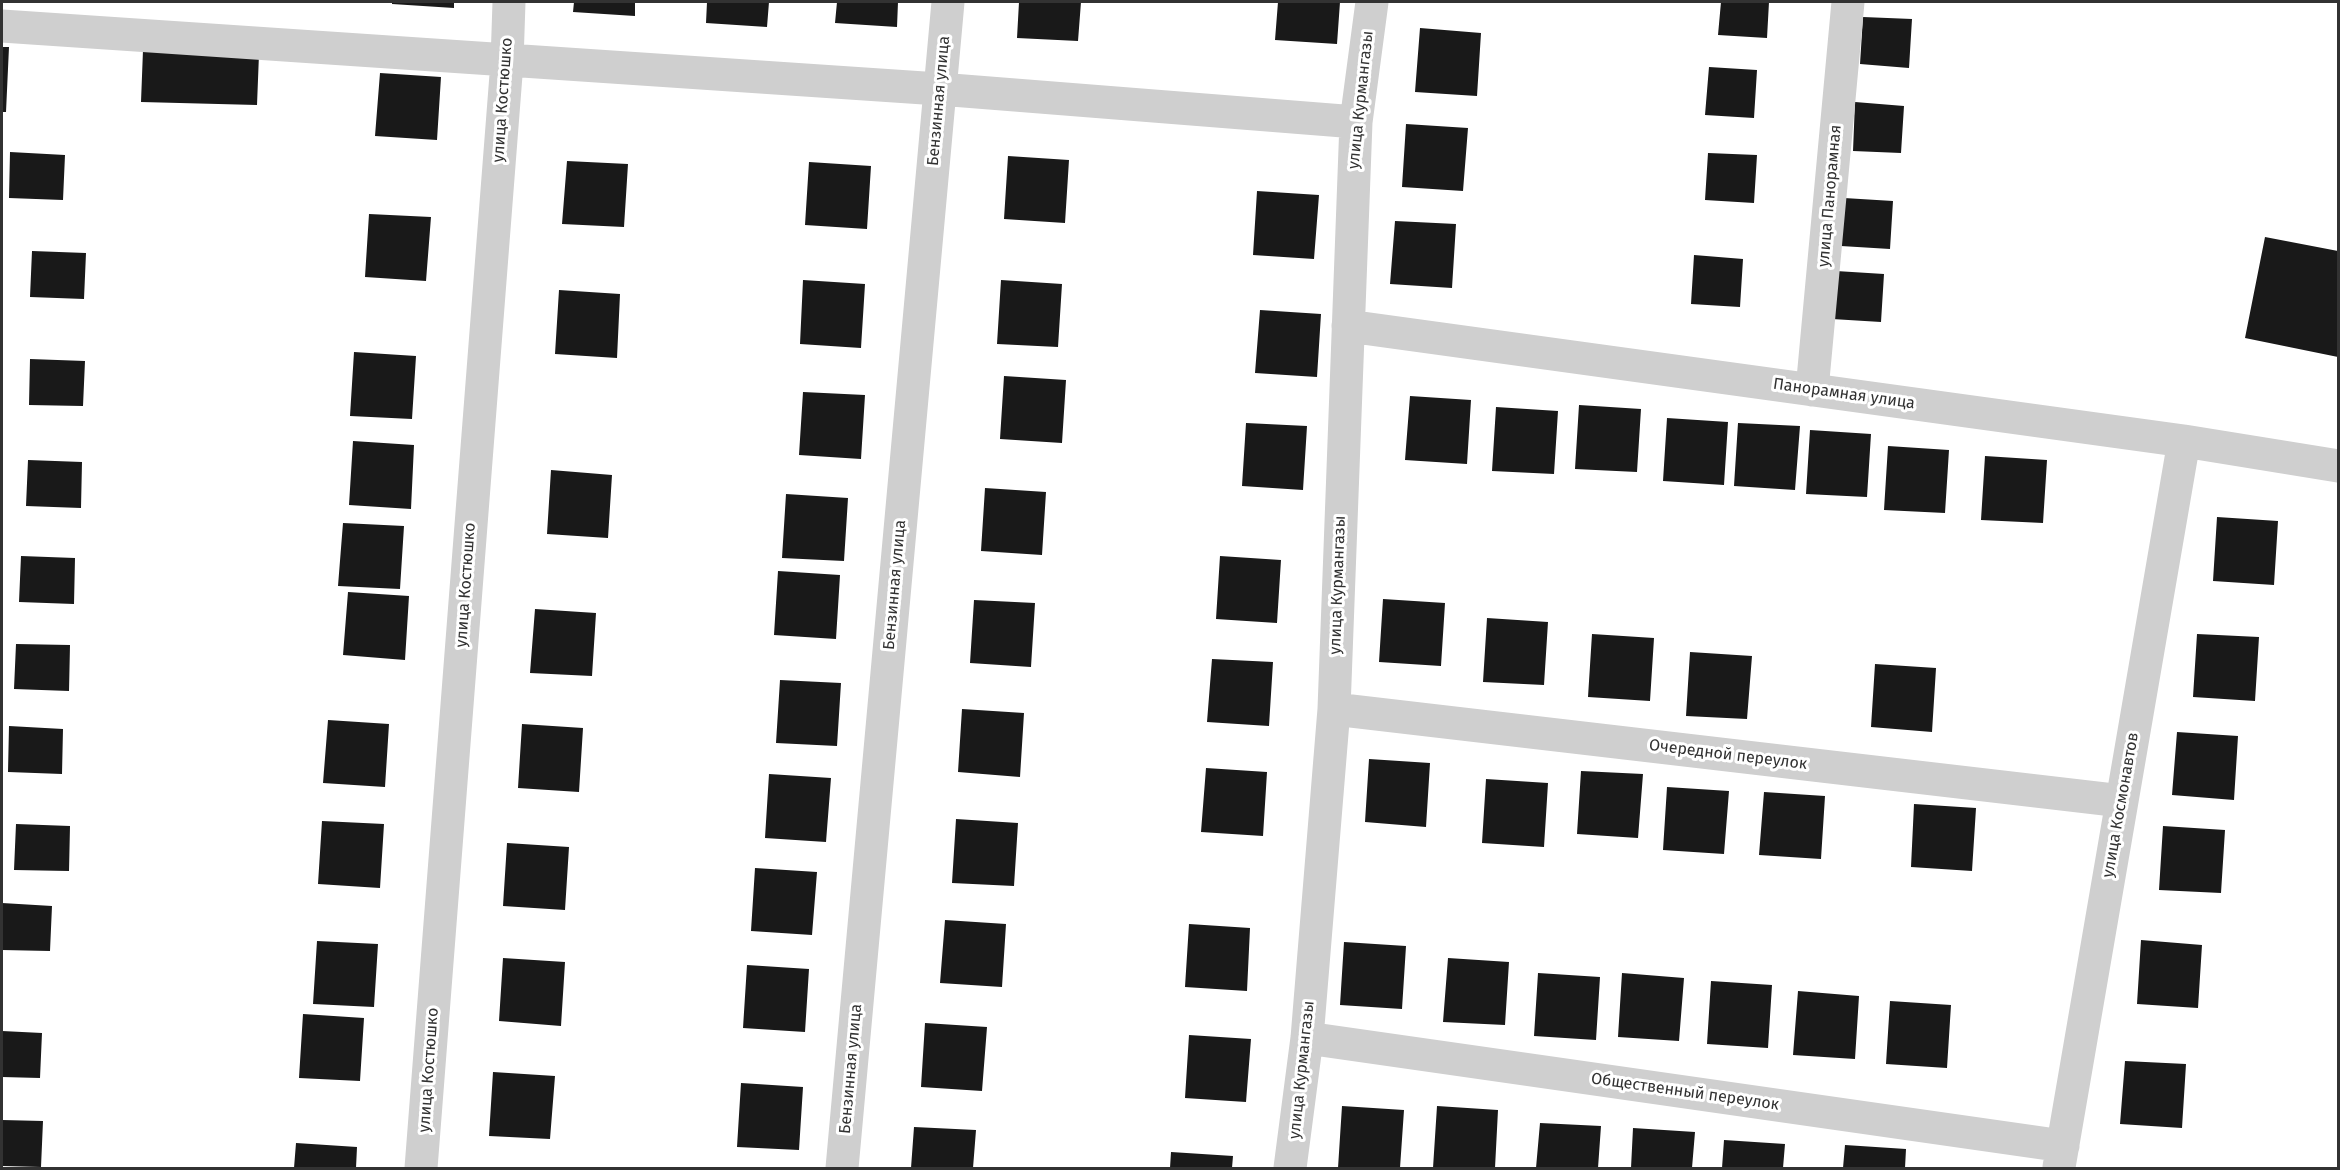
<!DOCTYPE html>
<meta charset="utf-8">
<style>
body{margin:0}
#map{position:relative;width:2340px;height:1170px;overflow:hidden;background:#fff;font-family:"Fira Sans",sans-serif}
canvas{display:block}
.frame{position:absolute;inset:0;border:3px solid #323232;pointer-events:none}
</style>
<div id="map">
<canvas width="2340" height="1170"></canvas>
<div class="frame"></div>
</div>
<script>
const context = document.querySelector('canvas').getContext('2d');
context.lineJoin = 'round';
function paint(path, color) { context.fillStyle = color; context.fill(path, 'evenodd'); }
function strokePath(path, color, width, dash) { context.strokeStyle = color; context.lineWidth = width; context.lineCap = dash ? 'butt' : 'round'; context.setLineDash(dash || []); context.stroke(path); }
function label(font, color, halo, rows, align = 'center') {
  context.font = font + ' "Fira Sans",sans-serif'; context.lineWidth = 6; context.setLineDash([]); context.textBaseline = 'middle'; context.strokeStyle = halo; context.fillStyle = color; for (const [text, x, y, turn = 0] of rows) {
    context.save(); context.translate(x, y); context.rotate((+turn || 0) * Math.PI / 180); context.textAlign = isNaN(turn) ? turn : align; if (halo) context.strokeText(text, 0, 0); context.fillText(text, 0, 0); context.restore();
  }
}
paint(new Path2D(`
 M392,2h62v6l-62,-4z
 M574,2h61v14l-62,-4z
 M707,2h62l-2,25 -61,-4z
 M837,2h61l-1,25 -62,-4z
 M1019,2h62l-3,39 -61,-3z
 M1278,2h62l-3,42 -62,-4z
 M1721,2h48l-2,36 -49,-3z
 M1863,17l49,2 -3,49 -49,-4z
 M1420,28l61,5 -4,63 -62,-4z
 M2,47h7l-3,65h-4z
 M143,50l116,4 -2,51 -116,-3z
 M1709,67l48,3 -3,48 -49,-3z
 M380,73l61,4 -4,63 -62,-4z
 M1855,102l49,4 -3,47 -48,-2z
 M1406,124l62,4 -5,63 -61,-4z
 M10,152l55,3 -2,45 -54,-2z
 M1708,153l49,2 -3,48 -49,-3z
 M1008,156l61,4 -4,63 -61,-4z
 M567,161l61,3 -4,63 -62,-3z
 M809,162l62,4 -4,63 -62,-4z
 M1257,191l62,4 -5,64 -61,-4z
 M1844,198l49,3 -3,48 -49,-3z
 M369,214l62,3 -5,64 -61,-4z
 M1395,221l61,3 -4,64 -62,-4z
 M2265,237l73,14v106l-93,-19z
 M32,251l54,2 -2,46 -54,-2z
 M1694,255l49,4 -3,48 -49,-3z
 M1836,271l48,3 -3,48 -49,-3z
 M803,280l62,4 -4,64 -61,-4z
 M1001,280l61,4 -4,63 -61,-3z
 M559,290l61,4 -3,64 -62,-4z
 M1260,310l61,4 -4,63 -62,-4z
 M354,352l62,4 -4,63 -62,-3z
 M30,359l55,2 -2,45 -54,-1z
 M1004,376l62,4 -4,63 -62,-4z
 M803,392l62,3 -4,64 -62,-4z
 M1410,396l61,4 -4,64 -62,-4z
 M1579,405l62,4 -4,63 -62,-3z
 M1496,407l62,4 -4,63 -62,-3z
 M1667,418l61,4 -4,63 -61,-4z
 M1246,423l61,3 -4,64 -61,-4z
 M1738,423l62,3 -5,64 -61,-4z
 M1810,430l61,4 -4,63 -61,-3z
 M353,441l61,4 -3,64 -62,-4z
 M1888,446l61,4 -4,63 -61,-3z
 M1985,456l62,4 -4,63 -62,-3z
 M28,460l54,2 -1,46 -55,-2z
 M551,470l61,5 -4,63 -61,-4z
 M985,488l61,4 -4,63 -61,-4z
 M786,494l62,4 -4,63 -62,-3z
 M2217,517l61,4 -4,64 -61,-4z
 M343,523l61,3 -4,63 -62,-3z
 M21,556l54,2 -1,46 -55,-2z
 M1220,556l61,4 -4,63 -61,-4z
 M778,571l62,4 -4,64 -62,-4z
 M348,592l61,4 -4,64 -62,-5z
 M1383,599l62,4 -4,63 -62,-4z
 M974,600l61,3 -4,64 -61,-4z
 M535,609l61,4 -4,63 -62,-3z
 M1487,618l61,4 -4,63 -61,-3z
 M1592,634l62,4 -4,63 -62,-4z
 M2197,634l62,3 -4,64 -62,-4z
 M16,644l54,1 -1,46 -55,-2z
 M1690,652l62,4 -5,63 -61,-3z
 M1212,659l61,3 -4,64 -62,-4z
 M1875,664l61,4 -4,64 -61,-5z
 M780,680l61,3 -4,63 -61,-3z
 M962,709l62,4 -4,64 -62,-5z
 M328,720l61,4 -4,63 -62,-4z
 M522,724l61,4 -4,64 -61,-4z
 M9,726l54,3 -1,45 -54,-2z
 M2177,732l61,4 -4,64 -62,-5z
 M1369,759l61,4 -4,64 -61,-5z
 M1206,768l61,4 -4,64 -62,-4z
 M1581,771l62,3 -5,64 -61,-4z
 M769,774l62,4 -5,64 -61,-4z
 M1486,779l62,4 -4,64 -62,-4z
 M1667,787l62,4 -5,63 -61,-4z
 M1764,792l61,4 -4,63 -62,-4z
 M1914,804l62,4 -4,63 -61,-4z
 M956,819l62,4 -4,63 -62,-3z
 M322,821l62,3 -4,64 -62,-4z
 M16,824l54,2 -1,45 -55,-1z
 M2163,826l62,4 -4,63 -62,-3z
 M507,843l62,4 -4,63 -62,-4z
 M755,868l62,4 -5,63 -61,-4z
 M2,903l50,3 -2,45 -48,-1z
 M945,920l61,4 -4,63 -62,-4z
 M1189,924l61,4 -3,63 -62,-4z
 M2141,940l61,5 -4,63 -61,-4z
 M317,941l61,3 -4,63 -61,-3z
 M1344,942l62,4 -4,63 -62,-4z
 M503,958l62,4 -4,64 -62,-5z
 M1448,958l61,4 -4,63 -62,-3z
 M747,965l62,4 -4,63 -62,-4z
 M1538,973l62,4 -4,63 -62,-4z
 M1622,973l62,5 -5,63 -61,-4z
 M1711,981l61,4 -4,63 -61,-4z
 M1798,991l61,5 -4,63 -62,-4z
 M1890,1001l61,4 -4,63 -61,-4z
 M303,1014l61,4 -4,63 -61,-3z
 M925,1023l62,4 -5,64 -61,-4z
 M2,1031l40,2 -2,45 -38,-1z
 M1189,1035l62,4 -5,63 -61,-4z
 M2125,1061l61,3 -4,64 -62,-4z
 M493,1072l62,4 -5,63 -61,-3z
 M741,1083l62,4 -4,63 -62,-3z
 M1342,1106l62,4 -4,58h-62z
 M1437,1106l61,4 -3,58h-62z
 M2,1120l41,1 -2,46 -39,-1z
 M1540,1123l61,3 -3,42h-62z
 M914,1127l62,3 -3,38h-62z
 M1633,1128l62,4 -3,36h-61z
 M1724,1140l61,4 -2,24h-61z
 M296,1143l61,4 -1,21h-62z
 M1845,1145l61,4 -1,19h-62z
 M1171,1152l62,4 -1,12h-62z`), '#191919');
strokePath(new Path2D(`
 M2,26l937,63 417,33
 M1348,326l836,115 154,25
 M1812,390l36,-388
 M1334,709l788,92
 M1307,1038l756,108
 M2059,1167l125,-726
 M421,1168l86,-1106 2,-60
 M842,1168l106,-1166
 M1290,1168l17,-130 27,-329 22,-587 16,-120`), '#cfcfcf', 33);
label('16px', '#323232', '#fff', [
 ["улица Костюшко",503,100,-86],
 ["улица Курмангазы",1361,100,-84],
 ["Бензинная улица",939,101,-85],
 ["улица Панорамная",1830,196,-85],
 ["Панорамная улица",1844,394,8],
 ["улица Костюшко",466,585,-86],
 ["Бензинная улица",895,585,-85],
 ["улица Курмангазы",1338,585,-88],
 ["Очередной переулок",1728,755,7],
 ["улица Космонавтов",2121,805,-80],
 ["Бензинная улица",851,1069,-85],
 ["улица Костюшко",429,1070,-86],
 ["улица Курмангазы",1302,1070,-84],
 ["Общественный переулок",1685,1092,8]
]);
</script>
